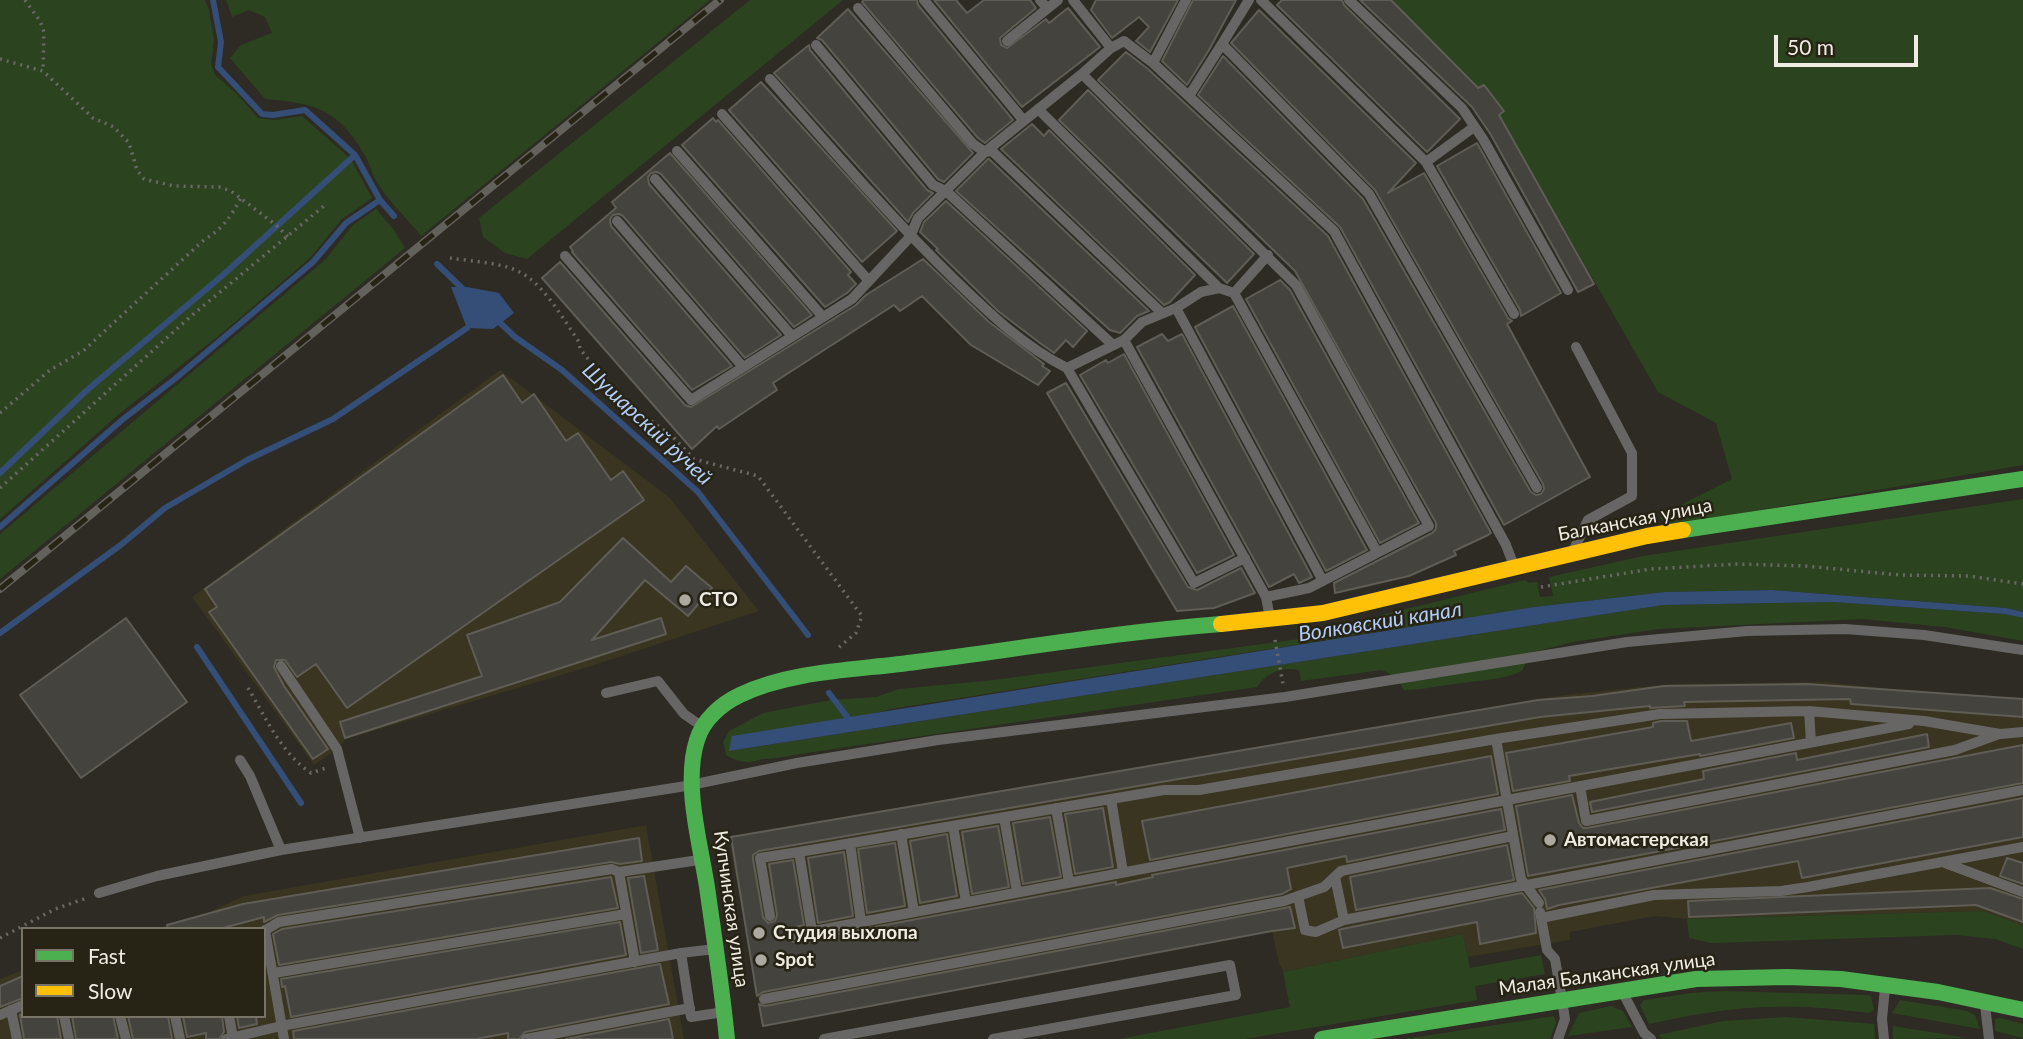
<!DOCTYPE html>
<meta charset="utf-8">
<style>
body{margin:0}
#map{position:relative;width:2023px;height:1039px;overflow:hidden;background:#2d2b23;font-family:Lato,sans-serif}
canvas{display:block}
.legend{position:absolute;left:21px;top:927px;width:245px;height:91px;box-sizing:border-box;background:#272415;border:2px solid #777467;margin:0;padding:9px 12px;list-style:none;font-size:21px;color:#efede3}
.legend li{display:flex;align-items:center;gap:14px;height:35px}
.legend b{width:35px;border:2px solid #777467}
.scale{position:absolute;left:1774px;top:35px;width:144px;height:32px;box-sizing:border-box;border:4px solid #efede3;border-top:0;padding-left:9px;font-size:21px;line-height:24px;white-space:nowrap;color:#efede3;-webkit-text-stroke:5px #272415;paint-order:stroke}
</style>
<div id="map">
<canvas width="2023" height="1039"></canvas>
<ul class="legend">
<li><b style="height:9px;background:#4caf50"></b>Fast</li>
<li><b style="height:9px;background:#ffc107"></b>Slow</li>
</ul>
<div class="scale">50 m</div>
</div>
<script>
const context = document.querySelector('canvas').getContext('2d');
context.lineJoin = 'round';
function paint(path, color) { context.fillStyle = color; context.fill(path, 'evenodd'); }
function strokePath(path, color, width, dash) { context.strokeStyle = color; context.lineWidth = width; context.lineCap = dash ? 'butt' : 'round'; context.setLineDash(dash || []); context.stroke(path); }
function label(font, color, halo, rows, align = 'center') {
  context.font = font + ' Lato,sans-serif'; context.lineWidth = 5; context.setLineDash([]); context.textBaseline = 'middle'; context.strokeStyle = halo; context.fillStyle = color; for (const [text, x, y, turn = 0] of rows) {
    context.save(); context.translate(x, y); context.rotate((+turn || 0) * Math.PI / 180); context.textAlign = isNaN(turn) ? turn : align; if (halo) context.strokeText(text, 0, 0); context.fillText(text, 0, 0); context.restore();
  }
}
paint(new Path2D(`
 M500,370l169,127 90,114 -171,56 -242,72 -9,10 -23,16 -122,-168z
 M1825,682l171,18h27v226l-40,-15 -296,8 -32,-3 -85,16v8l-102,17 -5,-23 -180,38 -4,-9 -7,-32 -509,95 -34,-187 828,-143 112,-12z
 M646,825l38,214h-684v-60l23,-9v46h241v-87h-109l54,-17 35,-16z`), '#393520');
paint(new Path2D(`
 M0,0h205l4,10 5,30 -3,24 4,11 22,19 21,24 16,2 28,-4 49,43 21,39 -30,21 -32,39 -89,76 -102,80 -119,105z
 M226,0h484l-289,236c-14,-18 -33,-35 -44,-54 -5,-8 -7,-17 -11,-25 -27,-47 -49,-54 -101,-58l-35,-41 11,-13 31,-12 -7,-16 -16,-7 -17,7z
 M750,0h93l-316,259 -22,-6 -22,-16 -4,-19z
 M1391,0h632v465l-356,61 -8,-10 73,-37 -16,-56 -58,-31 -159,-277 5,-4 -20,-26 -6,3z
 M376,209l18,21 11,18 -405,331v-45l325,-274 28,-35z
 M2023,499v113l-17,-4 -234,-18 -107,2 -131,15 -643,102 -161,42 933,-146 169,-3 173,12 18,4v23l-78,-14 -83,-8 -203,10 -86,13 -43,11 -8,18c-22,10 -44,9 -67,13 -18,2 -33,6 -51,6l-8,-13 -14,-7 -81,11 -2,-11c-17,-4 -33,3 -42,17l-464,68c-10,3 -19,3 -29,4 -16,4 -23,5 -38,-4l-3,-13 6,-11 34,-18 68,-13 45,-3 23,-8 95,-9 335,-45 4,-8 192,-47 4,3 8,-1 3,15 13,-1 -4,-19 94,-21z
 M1983,911l40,15v23l-28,-10 -39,-4 -245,8 -22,-5 -2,-19z
 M1463,934l7,34 71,-13 4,19 -70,12 2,14 -233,39h-125l171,-32 -7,-35z
 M1722,991l145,4 4,1 3,14 -5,3c-34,-4 -68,-8 -103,-6 -40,1 -79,9 -117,17l-9,-19 4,-5 48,-7z
 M1900,1000l67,11 8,4 5,14 -88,-16z
 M1611,1006l12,5 9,16 -64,9 11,-23z
 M1554,1016l2,7 -6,16h-146z
 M1786,1017l88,7 1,15h-212l-5,-4 65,-14z
 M2000,1018l23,6v14l-28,-7v-12z
 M1893,1026l74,12 -74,1z`), '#2b441f');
paint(new Path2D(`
 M451,287h16l32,6 15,20 -21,16 -26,-1z
 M1772,590l234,18 17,4v6l-18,-4 -173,-12 -169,3 -934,146 3,-15 802,-129 131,-15z`), '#344e77');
strokePath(new Path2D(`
 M213,0l8,42 -3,25 44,47 11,1 32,-5 50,45 25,45 14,16
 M437,264l29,28
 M495,318l20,19 47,33 136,122 110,143
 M0,473l86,-82 137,-116 132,-120
 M0,527l122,-107 54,-42 137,-116 33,-39 34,-23
 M0,633l122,-89 43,-36 82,-48 86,-41 134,-91
 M197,647l104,156
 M829,693l22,29`), '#344e77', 6);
const building = new Path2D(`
 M864,0h53l1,5 95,115 -28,23 -7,-5 -116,-136z
 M934,0h22l11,13 17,-13h46l6,8 -36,30 1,7 6,3 39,-29 3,4 19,-15 32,39 -78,60z
 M1096,0h82l-28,52 -14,-11 13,-14 -10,-10 -27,21 -21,-28z
 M1193,0h43l-27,50 -22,35 -25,-24z
 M1282,0h60l2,5 116,114 -33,33 -150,-147z
 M1360,0h31l87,88 6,-3 20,26 -5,4 95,169 -16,8 -87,-157 -19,-28z
 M848,9l125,144 -29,29 -6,-3 -116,-139 -5,-2z
 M1259,10l157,153 -28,30 36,-20 84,145 4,3 -5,3 83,153 -86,48 -164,-298 -142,-132 25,-39 140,143 168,293 5,3 5,-1 3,-5 -1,-5 -168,-294 -144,-147z
 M809,45l1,5 117,140 6,3 -20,20 -5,9 -134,-149z
 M1126,52l22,17 180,167 163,297 -3,2 -34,16 2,4 -47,21 -74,17 -1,-10 98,-50 4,-4v-6l-141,-252 -197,-191z
 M761,82l136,149 -35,31 -133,-152z
 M1088,90l166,164 -27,29 -168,-163z
 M713,118l3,4 2,-2 133,152 -3,3 8,9 -9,9 -22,14 -143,-162z
 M1032,124l12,12 5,-6 146,145 -25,27 -6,3 -163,-156z
 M1477,143l84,150 -40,23 -1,-6 -83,-144z
 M670,153l142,162 -18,12 -133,-153 -4,-2 -6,1 -3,4 1,7 132,151 -36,23 -122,-142 -4,-2 -6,1 -3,4 1,7 121,140 -40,24 -120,-138 1,-1 -3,-4 46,-39 -4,-6z
 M988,159h1l160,152 -12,5 -17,17 -10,-3 -154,-139z
 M946,201l141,130 -14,16 -7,-7 -12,13 -14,-10 -42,-32 -62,-61 2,-1 -18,-17 4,-10z
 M923,259l66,63 55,42 -2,2 8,5 -12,14 -67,-40 -49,-49 -22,15 -6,-6 -121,78 4,7 -58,39 -2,-3 -25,23 -150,-171 18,-16 125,143 6,2 165,-102 10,-10z
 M1280,280l10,10 129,233 -39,20 -134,-244z
 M1233,306l134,244 -41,21 -131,-244z
 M1162,334l6,7 14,-7 130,243 -13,6 -5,-9 -25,13 -132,-240z
 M1124,354l110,201 -37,18 -117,-198 26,-15 2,3z
 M503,375l19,28 12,-9 32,47 12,-8 33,47 12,-9 21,29 -297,208 -31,-44 -19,13 -12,-17h-9l-2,7 10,19 44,63 -15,10 -104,-147 8,-5 -12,-18z
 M1066,383l122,204 9,3 44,-22 14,25 -41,15 -37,3 -130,-218z
 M623,538l48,44 15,-16 26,22 -24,28 -43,-36 -53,60 69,-22 5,16 -321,104 -5,-16 142,-46 -15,-41 93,-33z
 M126,618l61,84 -106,76 -61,-83z
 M1807,684l216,15v18l-172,-13 -1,-5 -166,3 1,4 -35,2v-2l-110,11 -781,134 -6,4v4l10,58 5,6 7,-2 2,-6 -8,-51 24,-4 11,65 -13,3 -5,4 1,7 7,3 322,-60v3l37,-8 -1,-2 349,-66 4,21 -158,32 -1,-6 -59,12 4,21 -9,5 -519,98 -6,4 -1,-6 -25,-153 807,-137 54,-4 72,-10z
 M1661,721h26l4,20 100,-18 3,15 -94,18v-2l-131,22 1,5 -57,10 -7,-38 147,-26v-4z
 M1927,734l2,13 -337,65 -2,-10 114,-23 -1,-8 93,-18 1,7z
 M2023,745v38l-495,93 -12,-70 56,-11 7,28 4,5h4z
 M1491,756l7,38 -348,66 -8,-39z
 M2023,798v39l-221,41 -4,-17 -239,44 -12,4 -2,-10 -6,-9z
 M1103,808l10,59 -38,7 -10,-60z
 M1050,817l11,60 -38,7 -10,-61z
 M998,826l11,61 -37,7 -10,-62z
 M947,834l10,62 -37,7 -10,-62z
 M639,838l3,23 -22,3 -9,-2 -333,53 -14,7v-5l-45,12h-51l-1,-4 76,-21z
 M895,843l10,63 -38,7 -9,-64z
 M1507,845l7,35 -158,30 -6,-33z
 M844,852l9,64 -35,7 -10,-65z
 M2007,858l16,5v21l-23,-8z
 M644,876l14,74 -17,3 -13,-75z
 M611,877l7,31 -339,57 -6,-31 9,-5z
 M1990,888l33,11v23l-47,-17 -287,12 -1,-16z
 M1522,893l12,15 2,25 -56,11 -3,-22 -134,26 -4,-18 3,-1z
 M1290,907l5,21 -23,3 -509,95 -4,-22 6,2z
 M620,922l6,33 -335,62 -6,-31 -3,1 -1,-8z
 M660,964l9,40 -144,28 -6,7h-11v-6l-32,6h-182l-1,-8z
 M23,976v22l-23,9v-21z
 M23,1013v3h34l4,23h-37l-4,-24z
 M72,1016h41l5,23h-42z
 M128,1016h40l4,23h-39z
 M183,1016h39l2,16 -5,7h-13v-6l-19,4z
 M237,1016h19l1,8 -18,4z
 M669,1019l4,20h-107z`);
paint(building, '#45433d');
strokePath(building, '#5f5d56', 2);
strokePath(new Path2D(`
 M25,0l15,21 4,11 -1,39
 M0,59l43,12 50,47 21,9 15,16 8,27 7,9 30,7 45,1 12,4 45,34 12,12
 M450,258c25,4 59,4 79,20 19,14 37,45 50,64l1,7 31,38 33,29 28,20 22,23 64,17 104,140 -6,17 -18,15
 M0,413l50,-43 33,-19 122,-112c18,-10 26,-23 36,-41
 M0,488l190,-171 135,-112
 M1541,587l110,-18 86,-5 68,2 95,9 69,1 54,8
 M1275,640l8,44
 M248,688c18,30 33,65 63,85l18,-6
 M0,938l55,-29 32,-11`), '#6b6967', 3.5, [2, 5]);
strokePath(new Path2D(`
 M924,0l100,121
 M1040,0l7,8
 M1073,0l38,48
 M1261,0l165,162 88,152
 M1349,0l113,108 21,31 85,151
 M858,8l115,136 12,8 7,-1 170,162
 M1007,41l51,-41
 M1222,44l27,-44
 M816,45l117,140 13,6 167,154
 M1153,63l33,-63
 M1082,74l214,211 133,241 -120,62 -43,9
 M770,79c60,68 119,137 184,200 35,34 69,67 113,89l127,215 51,-25
 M1189,96l33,-52 147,150 168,294
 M1038,109l181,179 15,5 34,-38
 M722,114l147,167
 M677,151l146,166
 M1426,162l48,-35
 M655,179l137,157
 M617,221l126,146
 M565,256l126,144 161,-101 58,-62 8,-19 67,-66 97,-78 29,-26 13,-7 29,22 181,168 172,314 8,21
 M1234,293l143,259
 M1176,308l147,273
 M1124,340l142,257 4,21
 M1067,368l57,-28 18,-18 34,-14 25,-16 18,-4
 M1574,549l14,-29 44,-24v-43l-56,-106
 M281,666l56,83 23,89
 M606,693l52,-12 26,33 16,11
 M1809,711l2,31
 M1496,739l25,140 18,24
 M240,760l10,16 31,74
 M1580,786l6,35 369,-71 44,-16
 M1111,799l12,73
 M1056,808l13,74
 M1004,817l13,75
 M953,826l13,76
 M901,834l13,78
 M850,843l11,79
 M1945,863l78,29
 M1335,877l9,43 679,-130
 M99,893l58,-17 124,-26 405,-64 111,-23 141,-23 347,-43 342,-55 120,-11 98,-2 79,6 99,15
 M1298,896l7,34 11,2 28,-12
 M1540,912l7,38 8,9 7,41 3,19 -7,20
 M770,916l-10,-58 39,-6
 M1541,918l113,-23 127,-4 27,-4 215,-40
 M265,930l19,109
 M264,931l15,-9 333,-53 7,3
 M812,931l-13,-79 365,-62h35l297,-51 164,-25 149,-3 115,10 76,13 23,-2
 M793,935l1116,-211
 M715,949l-34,4 10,64 33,-5
 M635,962l-16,-90 80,-12
 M274,973l352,-59
 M1624,995l20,38 7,6
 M764,999l520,-98 40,-14 17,-16 172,-35
 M1985,1005l4,34
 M11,1010l6,29
 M0,1015l23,-10
 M64,1016l5,23
 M120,1016l6,23
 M175,1016l5,23
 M229,1016l4,22
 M226,1039l55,-13 400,-73
 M526,1039l164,-31
 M824,1039l406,-74 6,30 -243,44
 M1884,1039l-2,-20 3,-31`), '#686664', 10);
strokePath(new Path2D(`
 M1683,530l340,-51
 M727,1039c-5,-51 -13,-102 -20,-152 -7,-45 -24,-103 -10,-147 6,-20 24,-36 43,-45 51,-25 120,-25 176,-33 102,-13 203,-30 305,-38
 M1322,1039l374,-60 91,-2 54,2 97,13 85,18`), '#4caf50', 16);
strokePath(new Path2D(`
 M1221,624l102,-11 324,-77 36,-6`), '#ffc107', 16);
const rail = new Path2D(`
 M0,589l720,-589`);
strokePath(rail, '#63615c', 8);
strokePath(rail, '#272415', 5, [16]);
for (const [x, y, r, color] of [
 [685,600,7,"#aba9a0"],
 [1550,840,7,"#aba9a0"],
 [759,933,7,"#aba9a0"],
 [761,960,7,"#aba9a0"]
]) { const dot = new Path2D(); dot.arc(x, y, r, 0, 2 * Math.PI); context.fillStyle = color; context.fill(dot); strokePath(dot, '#272415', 2.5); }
label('19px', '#efede3', '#272415', [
 ["Балканская улица",1635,520,-11],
 ["Купчинская улица",731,909,82],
 ["Малая Балканская улица",1607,974,-8]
]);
label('bold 19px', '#efede3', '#272415', [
 ["СТО",699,600],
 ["Автомастерская",1564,840],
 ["Студия выхлопа",773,933],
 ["Spot",775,960]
], 'left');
label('italic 21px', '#b3cefa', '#272415', [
 ["Шушарский ручей",647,424,43],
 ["Волковский канал",1380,622,-9]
]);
</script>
